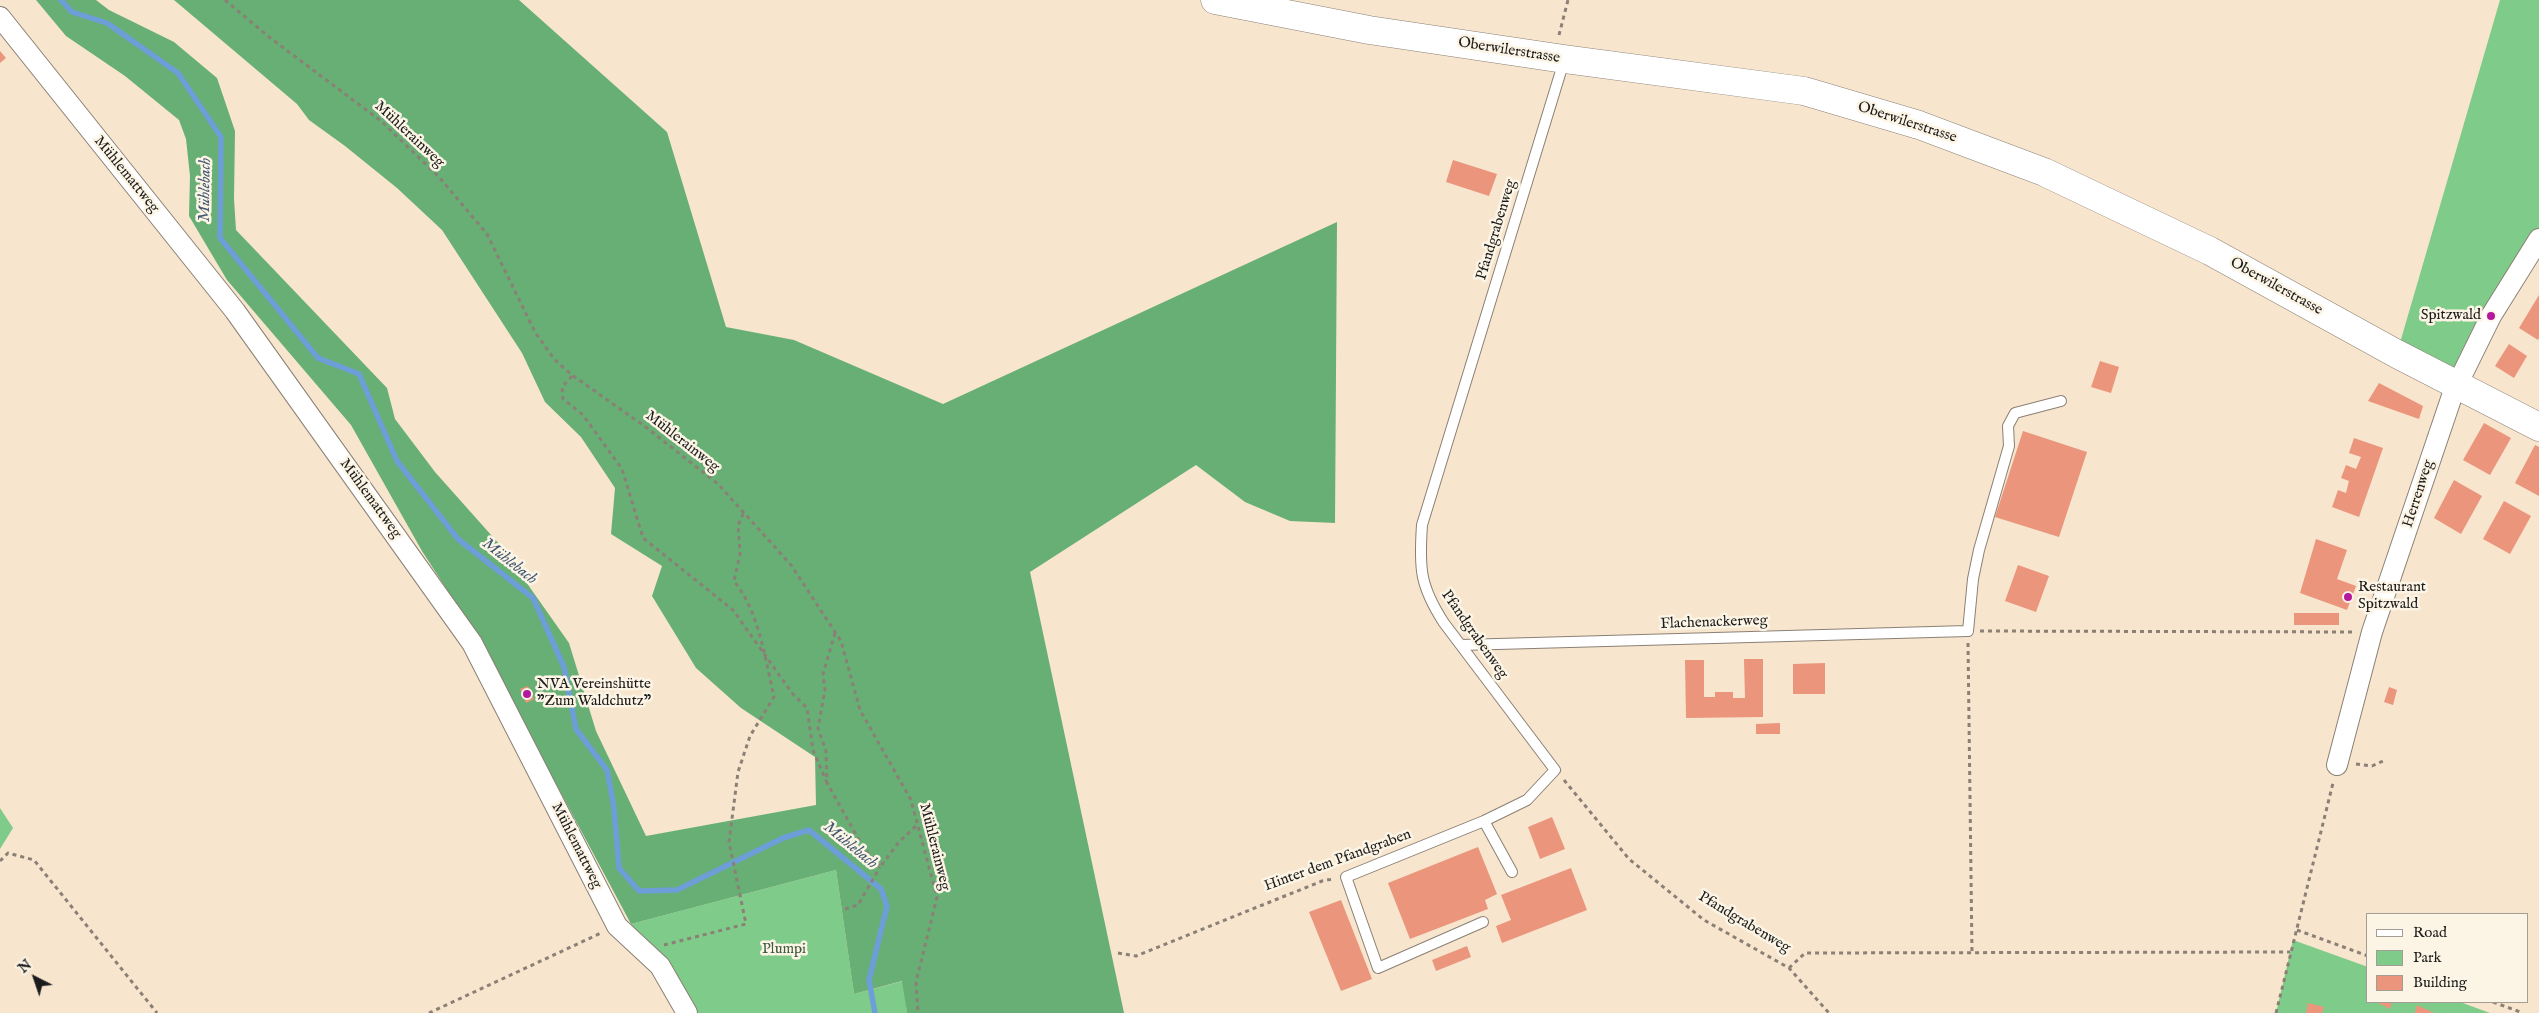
<!DOCTYPE html>
<meta charset="utf-8">
<style>
body{margin:0}
#map{position:relative;width:2539px;height:1013px;overflow:hidden;background:#f8e5ce;font-family:"IM FELL English",serif}
canvas{display:block}
.legend{position:absolute;left:2366px;top:913px;width:162px;height:90px;box-sizing:border-box;background:#fcf5e5;border:1px solid #a29e95;margin:0;padding:6px 9px;list-style:none;font-size:15px;color:#1c1c1c}
.legend li{display:flex;align-items:center;gap:10px;height:25px}
.legend b{width:25px;border:1px solid #a29e95}
.north{position:absolute;left:10px;top:953px;width:50px;height:50px;-webkit-text-stroke:4px #fcf5e5;paint-order:stroke;rotate:319deg;font-size:14px;font-weight:700;line-height:20px;text-align:center;color:#1c1c1c}
.north::after{content:'';display:block;margin:auto;width:18px;height:22px;background:#1c1c1c;clip-path:polygon(50% 0,100% 100%,50% 72%,0 100%)}
</style>
<div id="map">
<canvas width="2539" height="1013"></canvas>
<ul class="legend">
<li><b style="height:6px;background:#fff"></b>Road</li>
<li><b style="height:14px;background:#7fcb89"></b>Park</li>
<li><b style="height:14px;background:#ea957c"></b>Building</li>
</ul>
<div class="north">N</div>
</div>
<script>
const context = document.querySelector('canvas').getContext('2d');
context.lineJoin = 'round';
function paint(path, color) { context.fillStyle = color; context.fill(path, 'evenodd'); }
function strokePath(path, color, width, dash) { context.strokeStyle = color; context.lineWidth = width; context.lineCap = dash ? 'butt' : 'round'; context.setLineDash(dash || []); context.stroke(path); }
function label(font, color, halo, rows, align = 'center') {
  context.font = font + ' "IM FELL English",serif'; context.lineWidth = 5; context.setLineDash([]); context.textBaseline = 'middle'; context.strokeStyle = halo; context.fillStyle = color; for (const [text, x, y, turn = 0] of rows) {
    context.save(); context.translate(x, y); context.rotate((+turn || 0) * Math.PI / 180); context.textAlign = isNaN(turn) ? turn : align; if (halo) context.strokeText(text, 0, 0); context.fillText(text, 0, 0); context.restore();
  }
}
paint(new Path2D(`
 M2500,0h39v235l-77,137 -65,-19z
 M0,808l13,20 -13,21z
 M836,870l18,124 49,-13 4,32h-210l-66,-89z
 M2293,940l75,27v35h92l30,11h-214z`), '#7fcb89');
paint(new Path2D(`
 M36,0h60l13,10 65,32 43,36 18,53 -1,68 2,31 151,158 8,31 40,53 65,73 69,98 27,88 50,105 170,-31 -1,-48 -74,-49 -45,-40 -44,-72 10,-30 -51,-32 4,-46 -34,-51 -36,-35 -23,-49 -80,-123 -45,-42 -52,-42 -36,-26 -12,-16 -123,-104h345l148,132 59,195 68,13 149,64 394,-182 -2,301 -45,-2 -45,-19 -49,-37 -166,107 94,441h-217l-5,-32 -48,13 -18,-124 -205,54 -153,-286 -56,-87 -71,-126 -124,-145 -38,-64 1,-40 -4,-37 -7,-19 -54,-44 -59,-40z`), '#67af75');
strokePath(new Path2D(`
 M61,0l11,12 35,11 71,50 43,64 -1,101 98,120 41,16 38,87 61,78 75,59 31,69 12,62 31,41 7,38 5,60 20,23 38,-1 106,-52 26,-8 72,59 6,17 -18,74 6,33`), '#6e9ed7', 5.5);
paint(new Path2D(`
 M0,51l6,7 -6,5z
 M1453,160l44,14 -8,22 -43,-14z
 M2539,295v43l-1,2 -19,-12z
 M2509,344l18,12 -13,22 -19,-12z
 M2100,361l19,6 -8,26 -20,-6z
 M2379,383l44,23 -4,13 -51,-18z
 M2484,423l27,15 -21,37 -27,-15z
 M2023,431l64,21 -28,85 -64,-20z
 M2354,438l29,10 -24,69 -27,-10 6,-17 8,3 3,-12 -8,-3 5,-13 10,4 5,-12 -12,-4z
 M2535,445l4,2v49l-24,-13z
 M2454,480l28,16 -21,38 -27,-16z
 M2504,501l27,15 -21,38 -27,-15z
 M2316,539l31,11 -10,29 19,7 -9,24 -47,-17z
 M2018,565l31,11 -13,36 -31,-11z
 M2294,613h45v12h-45z
 M1744,659h19v58l-77,1 -1,-58h19v37h11v-5h18v6h12z
 M1825,663v31h-32v-30z
 M528,686l6,13 -8,4 -6,-14z
 M2389,687l8,3 -4,15 -9,-3z
 M1780,723v11h-24v-10z
 M1552,817l13,32 -25,10 -12,-32z
 M1478,847l19,47 -12,6 3,9 -78,30 -22,-56z
 M1571,868l16,42 -85,33 -6,-17 15,-6 -10,-25z
 M1341,900l31,79 -31,12 -32,-79z
 M1467,946l4,11 -35,14 -4,-11z
 M2376,1002h16l-2,7z
 M2308,1003l16,4 -2,6h-16z
 M2417,1005l17,8h-19z`), '#ea957c');
const lane = new Path2D(`
 M1461,645l507,-14 5,-52 6,-29 30,-104 -1,-20 7,-13 46,-12
 M1484,821l28,51
 M1483,922l-105,46 -32,-91 138,-56 43,-21 28,-30 -111,-147c-24,-37 -25,-54 -22,-98l142,-464`);
const street = new Path2D(`
 M0,17l235,294 237,332 145,283 43,40 27,47
 M2337,765l35,-133 81,-239 38,-77 48,-77`);
const secondary = new Path2D(`
 M1215,0l154,30 195,29 240,32 115,34 125,47 166,79 187,103 142,73`);
strokePath(lane, '#8a8075', 12);
strokePath(street, '#8a8075', 22);
strokePath(secondary, '#8a8075', 29);
strokePath(new Path2D(`
 M225,0l44,37 112,84 58,56 48,57 48,98 19,27 18,16 75,53 71,56 73,81 50,76 19,69 51,90 26,97 -21,85 2,31
 M1559,35l9,-35
 M572,376l-10,11 1,12 20,16 39,54 21,69 90,72 59,83 15,15 6,42 14,33
 M1980,631l374,1
 M835,633l-12,41 2,16 -7,38 8,23 1,32 36,64 17,20 19,-25 18,-17
 M1968,643l4,310
 M2356,764l16,2 11,-5
 M1564,780l65,79 75,61 85,48 40,45
 M0,861l8,-8 26,7 123,153
 M845,909l13,-4 22,-38
 M2297,930l71,26
 M664,945l82,-21 -17,-82 9,-70 12,-36 24,-39c-9,-39 -15,-85 -40,-116l6,-27 -2,-29 6,-13
 M1118,953l18,3 186,-75 11,-2
 M1789,968l16,-15 485,-1
 M2493,1002l30,11
 M429,1013l172,-80
 M2276,1013l57,-230`), '#8a8075', 3, [4, 4]);
strokePath(lane, '#fff', 10);
strokePath(street, '#fff', 20);
strokePath(secondary, '#fff', 28);
for (const [x, y, r, color] of [
 [2491,316,5,"#b5179e"],
 [2348,597,5,"#b5179e"],
 [527,694,5,"#b5179e"]
]) { const dot = new Path2D(); dot.arc(x, y, r, 0, 2 * Math.PI); context.fillStyle = color; context.fill(dot); strokePath(dot, '#fcf5e5', 2); }
label('15px', '#1c1c1c', '#fcf5e5', [
 ["Oberwilerstrasse",1509,51,9],
 ["Oberwilerstrasse",1907,123,18],
 ["Mühlerainweg",409,135,43],
 ["Mühlemattweg",126,175,51],
 ["Pfandgrabenweg",1497,230,-73],
 ["Oberwilerstrasse",2276,287,29],
 ["Mühlerainweg",682,442,38],
 ["Herrenweg",2419,494,-72],
 ["Mühlemattweg",370,499,54],
 ["Flachenackerweg",1714,623,-2],
 ["Pfandgrabenweg",1474,635,55],
 ["Mühlemattweg",576,846,63],
 ["Mühlerainweg",934,847,76],
 ["Hinter dem Pfandgraben",1338,861,-20],
 ["Pfandgrabenweg",1744,923,31]
]);
label('15px', '#1c1c1c', '#fcf5e5', [
 ["Spitzwald",2481,316,"right"],
 ["Restaurant",2358,588],
 ["Spitzwald",2358,605],
 ["NVA Vereinshütte",537,685],
 ["\"Zum Waldchutz\"",537,702]
], 'left');
label('15px', '#3f5942', '#fcf5e5', [
 ["Plumpi",784,950]
]);
label('italic 16px', '#415670', '#fcf5e5', [
 ["Mühlebach",206,190,-89],
 ["Mühlebach",509,562,38],
 ["Mühlebach",850,846,39]
]);
</script>
